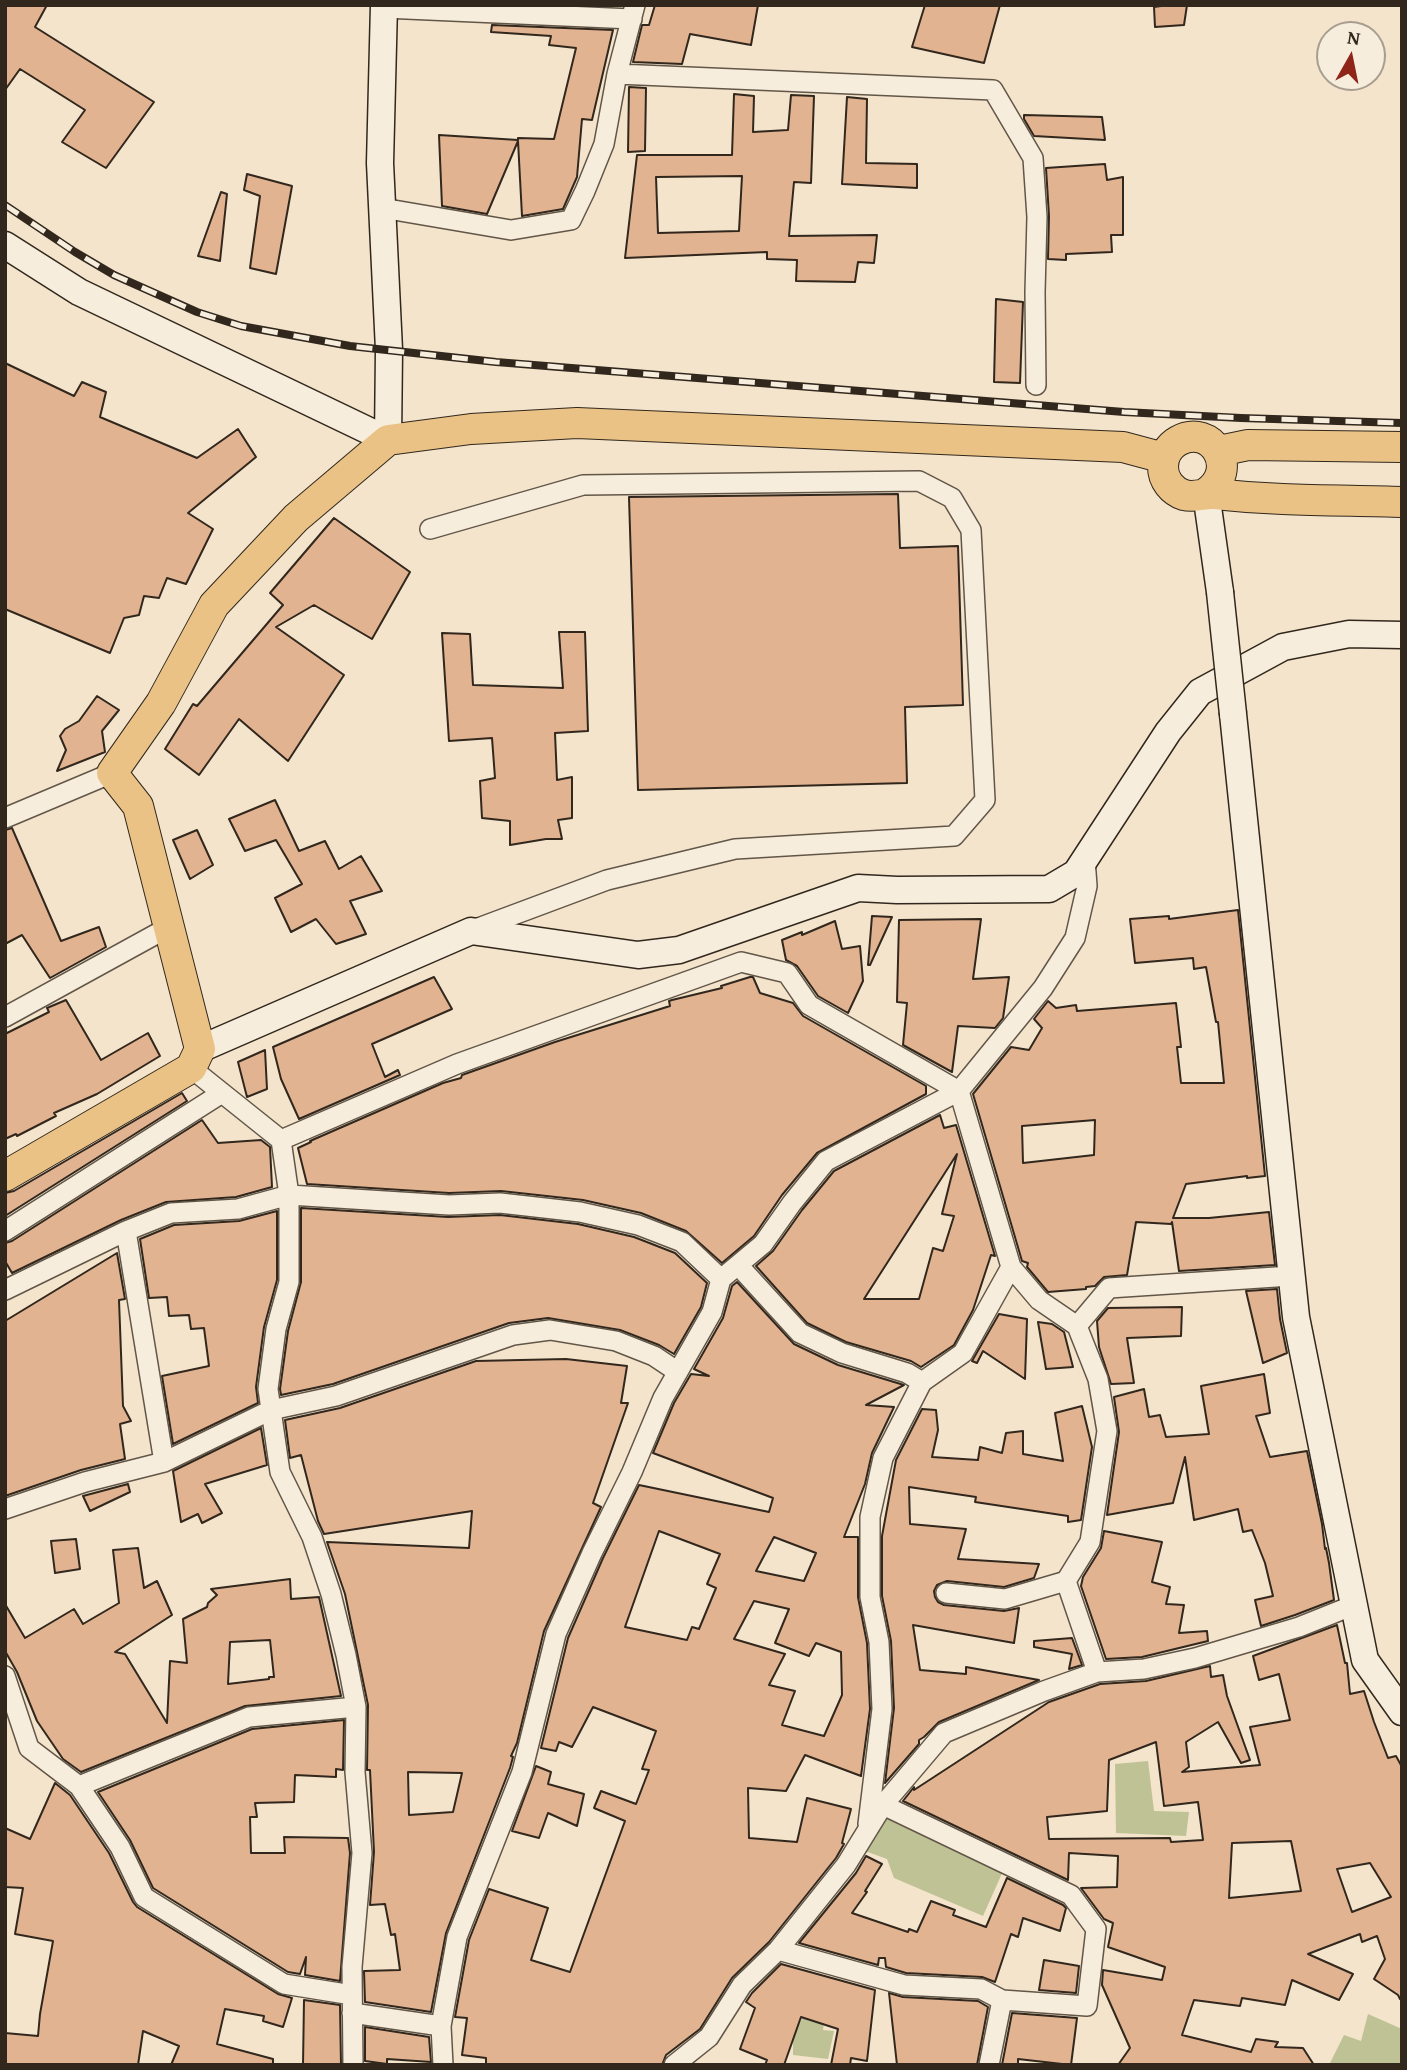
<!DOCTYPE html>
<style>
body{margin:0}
#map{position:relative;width:1407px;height:2070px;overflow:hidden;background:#f3e4cb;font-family:"Gentium Book Plus",serif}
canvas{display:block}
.frame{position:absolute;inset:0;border:7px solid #31271d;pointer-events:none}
.north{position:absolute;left:1316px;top:21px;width:70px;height:70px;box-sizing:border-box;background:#f7eddd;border:2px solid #a89e90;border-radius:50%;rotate:9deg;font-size:19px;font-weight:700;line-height:28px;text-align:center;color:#31271d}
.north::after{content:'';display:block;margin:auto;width:24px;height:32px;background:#8f2418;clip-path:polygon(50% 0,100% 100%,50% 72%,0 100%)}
</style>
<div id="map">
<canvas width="1407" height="2070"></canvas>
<div class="frame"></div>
<div class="north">N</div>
</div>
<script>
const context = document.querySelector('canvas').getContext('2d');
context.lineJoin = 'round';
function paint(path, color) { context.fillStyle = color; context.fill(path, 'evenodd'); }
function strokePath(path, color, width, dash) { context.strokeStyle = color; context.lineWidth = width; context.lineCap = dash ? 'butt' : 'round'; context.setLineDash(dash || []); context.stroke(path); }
paint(new Path2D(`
 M1148,1761l6,50 35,1 -3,24 -70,-3 -1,-69z
 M885,1814l118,57 -20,45 -89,-38 -7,-19 -22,-8z
 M806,2012l19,4 -2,14 11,1 -6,28 -35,-4v-20z
 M1368,2014l34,15v36h-73l15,-30 17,6z`), '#bfc294');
const building = new Path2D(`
 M5,5h42l-12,22 119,75 -48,66 -44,-26 23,-32 -65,-41 -15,21z
 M655,5h103l-7,40 -61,-11 -8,30 -49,-2 9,-37h7z
 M925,5h75l-16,58 -72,-16z
 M1168,5h19l-3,20 -29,2 -1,-20z
 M492,25l121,5 -21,90 -10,-1 -5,58 -14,32 -41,7 -4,-75 -31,73 -45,-8 -3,-71 79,5v-2l36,1 22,-91 -27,-3 2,-9 -60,-4z
 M629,87l17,1 -1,63 -17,1z
 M734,94l20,2 -1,36 35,-2 3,-35 23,1 -3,87 -17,-1 -5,54 88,-1 -3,28 -16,-1 -3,20 -59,-1 1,-21 -30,-1v-7l-142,6 12,-103h95zM742,176l-3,55 -81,2 -2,-56z
 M847,97l20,2 -1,64 51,1v24l-75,-4z
 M1024,115l78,2 3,23 -71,-4 -10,-17z
 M1105,164l2,16 16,-3v58h-12l1,17 -46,2v6l-18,-1 1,-43 -3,-48z
 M247,174l45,12 -16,88 -26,-6 10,-72 -16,-6z
 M221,192l6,2 -7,67 -22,-5z
 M996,299l27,3 -3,81 -26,-1z
 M5,363l69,33 8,-14 24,10 -6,25 97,41 41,-29 18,28 -68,56 25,16 -27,55 -19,-6 -8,20 -15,-2 -5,19 -15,3 -14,35 -105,-44z
 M898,494l2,54 58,-2 5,159 -58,2 2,76 -269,7 -9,-293z
 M334,518l76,54 -38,67 -58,-34 -38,22 68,48 -56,86 -49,-42 -40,56 -34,-26 28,-45 4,2 86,-101 -13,-12z
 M559,632h26l3,99 -33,2 2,47 15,-3v41l-14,2 4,19h-16l-36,6v-24l-28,-3 -2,-37 15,-3 -3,-40 -43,3 -7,-108 28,1 3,51 90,3z
 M97,696l22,14 -17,21 3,21 -48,19 9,-21 -6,-14 5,-7 14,-8z
 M275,800l24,51 26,-10 14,28 22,-13 21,35 -32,10 16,33 -30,10 -20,-25 -25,13 -16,-34 27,-14 -26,-44 -31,11 -16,-32z
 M12,828l49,113 38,-14 7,20 -56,31 -28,-43 -17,9v-114z
 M197,830l16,35 -23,14 -17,-39z
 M1238,910l27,266 -18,2v-2l-61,8 -13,34h36l60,-6 6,53 -96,6 -7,-49 -1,2 -35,-2 -9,53 -23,2 -9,9 -9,1v2l-38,3 -21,-25 1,-4 -6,-2 -49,-167 38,-47 18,3 13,-22 -8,-9 14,-18 8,7 20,-3 1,6 99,-8 5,44h-4l4,36h43l-6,-61h-2l-10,-55 -12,2 -1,-11 -58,5 -5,-44 39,-3v3zM1095,1120l-1,35 -71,8 -1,-37z
 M872,916l20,1 -22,48h-2z
 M981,919l-8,60 36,-2 -6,41 -8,10 -37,-2 -6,46 -49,-27 4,-42 -10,-1 2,-82z
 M835,921l7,28 18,-3 3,35 -15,32 -30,-17 -21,-30 -11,-6 -4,-20 20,-8v3z
 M434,977l18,32 -80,35 13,33 13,-7 2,5 -101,44 -18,-40 -8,-32z
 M750,977h3l7,16 33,10 10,13 123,70v8l-109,59 -35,42 -28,41 -32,27 -36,-32 -45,-18 -58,-13 -82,-9 -52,2 -142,-9 -9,-36 13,-6 -1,-1 133,-58 18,-5 1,-3 93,-33 115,-36 -1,-5 3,-1 50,-12 -1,-2z
 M66,1000l35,60 47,-27 12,23 -63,38 -43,19 2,3 -39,20 -1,-2 -11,5v-105l44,-22 -2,-4z
 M265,1050l2,39 -20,8 -9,-35z
 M182,1093l5,8 -182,115v-23l9,-2z
 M940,1115l4,13 12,-3 39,131 -4,-1 -18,55 -19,35 -33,22 -10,-6 -65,-19 -39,-19 -51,-57 17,-15 29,-41 32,-39zM957,1154l-15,60 12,2 -11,35 -10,-3 -14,51h-55z
 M202,1120l16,23 43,-3 9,7 2,40 -36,10 -70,5 -45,18 -109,53 -7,-12v-18l7,-2z
 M301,1208l147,9 52,-2 78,9 56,13 41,16 32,30 -6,24 -27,47 -15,-9 -39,-15 -72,-12 -39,5 -176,61 -52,11 -1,-6 8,-58 13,-49z
 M277,1211v69l-13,47 -8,60 2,16 -85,41 -11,-68 47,-10 -5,-38 -13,1 -2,-14 -20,1 -2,-19 -18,1 -9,-59 34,-14 65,-4z
 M117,1253l8,46 -6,1 4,106 8,15 -11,3 5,35 -44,11 -76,26v-175z
 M737,1282l57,62 44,21 66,20 -38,20 28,2 -22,46 -7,31 -21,53h14v60l9,46 3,66 -9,67 -56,-21 -19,36 -38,-3 1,50 48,4 10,-44 44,11 -9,34 2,1 -8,14 -67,84 -37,36 -32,51 -34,26 -4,10h-176v-7l-24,-3 5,-37 -12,-1 14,-77 20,-51 59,19 -17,52 39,12 55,-151 -31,-13 7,-17 35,13 13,-34 -7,-1 14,-38 -63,-24 -21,40 -13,-5 -3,9 -15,-3 27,-110 35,-80 36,-73 130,27 4,-14 -120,-45 21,-50 17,-29 18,2 -15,-7 29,-51 9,-32zM659,1531l61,23 -13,30 9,4 -17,41 -7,-2 -5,13 -62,-13zM774,1537l42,16 -12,28 -48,-10zM754,1601l35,8 -14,34 34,13 7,-13 25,9 1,43 -18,41 -42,-11 13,-34 -26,-6 16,-31 -51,-15z
 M1277,1289l3,30 7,34 -24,10 -17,-72z
 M1182,1307l-1,29 -54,2 7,45 -23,1 -12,-37 -2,-26 11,-13z
 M999,1314l28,5 -2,60 -42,-28 -6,12 -5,-2z
 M1038,1322l14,2 12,8 9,35 -27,2z
 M566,1359l61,7 -6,37h7l-35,100 8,4 -57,124 -27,112 -6,13 2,1 -3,11 -64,165 -15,79 -66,-10 -1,-31 36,-1 -5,-36 -4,1 -6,-31 -15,1 4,-53 -4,-82h-3l1,-65 -23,-111 -18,-52 142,6 3,-37 -148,23 -6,-13 -17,-66 -11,3 -5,-38 55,-12 136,-47zM408,1772l54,1 -9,39 -44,3z
 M1264,1374l6,39 -14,3 14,41 37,-6 15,73 3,25 1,-1 3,15 5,37 -39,15 -34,11 -6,-26 18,-4 -8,-33 -13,-33 -9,2 -5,-23 -44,11 -9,-63 -12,46 -66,12 12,-83 -5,-35 30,-8 5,28 11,-2 6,22 43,-3 -8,-48z
 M1082,1406l10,41 -11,73 -13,2v-6l-93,-14 1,-5 -67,-10 1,37 56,5 -8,30 81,5 -5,14 -30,9 -57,-6 -10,4 -3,6 1,6 3,5 6,3 60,6 15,-3 -5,35 -101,-18 7,45 46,4v-7l73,13 -100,42 -15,15 -5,3v4l-34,39 9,-75 -3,-67 -9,-45v-60l14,-76 26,-51 14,1 2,20 -6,27 46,3 2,-13 22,6 4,-20 17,-2v23l40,7 -8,-48z
 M261,1428l6,37 -62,19 17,29 -20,10 -4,-9 -17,8 -8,-51z
 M128,1484l2,8 -40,19 -7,-15z
 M1104,1531l58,11 -10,40 18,5 -4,17 18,1 -5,28 28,-2 1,10 -66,16 -36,2 -25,-73 2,-9 18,-29z
 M76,1539l4,30 -25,4 -4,-32z
 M138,1548l6,40 13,-7 15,34 -57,37 10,2 42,69 3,-62 17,2 -4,-44 24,-12 1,-4 9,-8 -6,-6 79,-10 1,20 28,-2 22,99 -96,10 -164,66 -18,-13 -26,-38 -20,-49 -12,-21v-47l20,34 49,-29 9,15 36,-21 -6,-53zM270,1640l4,37h-5v2l-41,5 2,-42z
 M1337,1625l8,38h2l3,31 14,-3 10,31 14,36 8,-2 6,11v232h-2l-2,-4 -24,-16 11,-20 -8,-23 -15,6 -2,-8 -52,20 45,20 -14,26 -47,-20 -7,25 -43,-7 -2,8 -46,-6 -12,35 69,17 5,-13 22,3 -3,5 28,1 11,17h-196l12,-17 -28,-63 1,-15 59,10 3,-13 -57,-20 5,-24 -9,-4 -23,-31 36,-1 1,-31 -49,-3 -1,27 -165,-79 11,-14v3l135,-88 51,-18 46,-3 64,-15 1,11 12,-2 4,21 23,64 -9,3 -23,-41 -32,20 3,25 -7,5 78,-7 -10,-38 40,-7 -11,-46 -20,6 -6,-24zM1156,1742l8,64 34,-4 5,38 -32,2 -1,-4 -121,1 -2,-22 60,-6 2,-51zM1291,1841l10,50 -72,7 3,-55zM1370,1863l21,34 -39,15 -15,-43z
 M1072,1638l10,27 -13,4 3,-15 -38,-7v-6z
 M344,1720l-1,50 -7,-1v8l-41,-2 -1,27 -39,1 2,14h-7l1,36h34l-1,-16 64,1 2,15 -10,128 -35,-6 1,-18 -6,17 -12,-2 -135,-84 -23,-48 -32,-48 154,-63z
 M536,1766l15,6 -3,12 36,10 -7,32 -29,-13 -9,25 -27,-7z
 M55,1783l15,12 39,58 24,49 4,5 141,87 14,4 -9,29 -20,-6 1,-5 -39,-7 -8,35 56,15v6h-102l8,-19 -36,-15 -5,34h-133v-32l33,3 2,-22 13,-73 -38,-7 8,-46 -18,-1v-59l25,11z
 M866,1856l16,8 -17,27 2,1 -15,21 56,19 1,-3 8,3 14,-31 24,9 -2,5 33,12 21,-49 56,27 3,3 -6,23 -37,-13 -5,19 -7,-3 -16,48 -13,-5 -76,-4 -20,-6 -1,-9h-6l-1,7 -79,-22 57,-70z
 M1044,1960l35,6 -3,27 -37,-3z
 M781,1964l94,26 -8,71 -16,-3 -1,7h-19l7,-36 -37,-12 -17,48h-19l2,-5 -27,-11 15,-41 -9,-6 6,-9z
 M889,1993l14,4 75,4 10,6 -11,58h-80z
 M304,2000l36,5 1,60h-38z
 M1012,2013l65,5 -6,47 -53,-6v6h-16z
 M365,2027l64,10 2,25 -44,-3v5l-22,-3z`);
paint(building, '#e2b391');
strokePath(building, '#31271d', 2);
const street = new Path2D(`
 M384,8l248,11
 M617,74l376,16 40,68 4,59 -2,75 1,93
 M382,208l129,22 60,-10 14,-29 19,-47 13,-70 18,-69
 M430,529l153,-44 336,-4 33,17 19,32 14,270 -31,36 -219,13 -128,31 -134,50
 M5,818l107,-45
 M5,1017l164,-90
 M191,1068l90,72 8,55v87l-13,47 -8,60 12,83 32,65 19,57 15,61 10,52 -1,65 7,81 -10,114 1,98
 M281,1140l176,-76 284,-102 46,11 22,32 150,86 52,176 28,33 38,26 21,53 9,52 -17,111 -24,39 -61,18 -59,-6
 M5,1231l217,-138
 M126,1231l38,231
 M738,1265l62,68 42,20 65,20 15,9
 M721,1279l42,-35 29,-41 34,-42 133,-70 84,-103 32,-50 12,-52 -2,-27
 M5,1290l121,-59 45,-18 67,-4 51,-14 160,10 51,-2 80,9 58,13 44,17 39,37 -9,33 -49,86 -31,74 -40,81 -36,81 -34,138 -65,165 -16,89 -89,-13
 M1077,1326l32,-38 182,-12
 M5,1509l80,-27 79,-20 107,-52 65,-14 177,-61 37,-5 66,11 38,15 24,16
 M1066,1581l31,91
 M5,1676l24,72 50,38 41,61 24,50 140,87 68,11
 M79,1786l170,-69 107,-10
 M868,1824l14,-115 -3,-67 -9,-45v-80l13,-59 39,-76 41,-29 48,-86
 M778,1950l126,35 77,4 21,11 85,6 9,-77 -25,-34 -188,-90
 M441,2026l2,39
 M674,2065l35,-28 33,-52 36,-35 68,-85 37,-60 61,-72 100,-42 53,-19 47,-3 51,-11 104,-31 55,-22
 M989,2065l13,-65`);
const secondary = new Path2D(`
 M5,245l74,47 309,148 1,-90 -9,-187 4,-158
 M1206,493l14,99
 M1233,714l63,603 69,343 37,52
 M200,1049l271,-118 167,24 41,-5 179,-62 39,2 152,-1 27,-16 92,-141 32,-40 83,-45 66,-13 53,1`);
const primary = new Path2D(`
 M1219,451l29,-6 154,2
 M1206,493c35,-23 6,-71 -28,-52 -9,5 -15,15 -15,26 0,13 9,24 21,28 11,3 20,-2 31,-1 62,7 125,6 187,8
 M5,1176l186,-108 9,-19 -62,-243 -26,-33 49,-70 53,-98 82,-87 92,-78 83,-11 106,-6 546,24 41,11`);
strokePath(street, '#625648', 22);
strokePath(secondary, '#31271d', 29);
strokePath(primary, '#31271d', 32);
strokePath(street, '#f7eddd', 19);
strokePath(secondary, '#f7eddd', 26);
strokePath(primary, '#eac286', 30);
const rail = new Path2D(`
 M5,205l70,47 39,23 83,37 44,14 109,20 146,16 628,50 117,6 161,5`);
strokePath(rail, '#31271d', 8);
strokePath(rail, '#f7eddd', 5, [16]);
const secondaryBridge = new Path2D(`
 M1220,592l13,122`);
strokePath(secondaryBridge, '#31271d', 29, []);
strokePath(secondaryBridge, '#f7eddd', 26);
</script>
